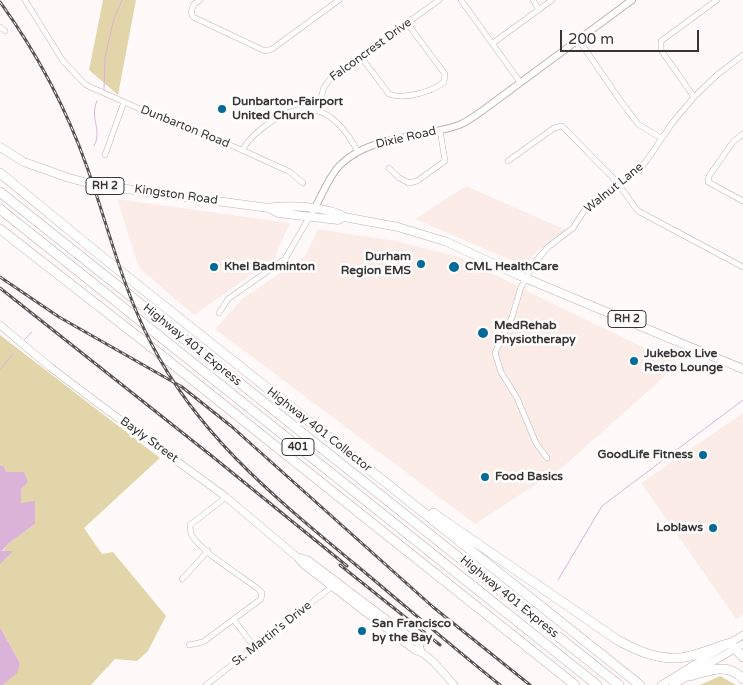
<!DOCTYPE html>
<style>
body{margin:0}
#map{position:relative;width:743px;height:685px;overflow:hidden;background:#fffaf9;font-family:"Varela Round",sans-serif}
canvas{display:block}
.scale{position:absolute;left:560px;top:30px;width:139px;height:22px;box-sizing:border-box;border:2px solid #383534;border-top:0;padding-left:6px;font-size:15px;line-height:18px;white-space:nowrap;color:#383534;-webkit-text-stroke:4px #fff;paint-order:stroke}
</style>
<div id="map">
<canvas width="743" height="685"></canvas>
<div class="scale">200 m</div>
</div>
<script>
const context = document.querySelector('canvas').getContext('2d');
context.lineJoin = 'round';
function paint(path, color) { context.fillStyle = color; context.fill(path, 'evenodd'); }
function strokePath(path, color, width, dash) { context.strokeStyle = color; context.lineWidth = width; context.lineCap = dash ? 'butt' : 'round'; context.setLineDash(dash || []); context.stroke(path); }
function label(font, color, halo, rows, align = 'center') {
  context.font = font + ' "Varela Round",sans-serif'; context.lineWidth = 5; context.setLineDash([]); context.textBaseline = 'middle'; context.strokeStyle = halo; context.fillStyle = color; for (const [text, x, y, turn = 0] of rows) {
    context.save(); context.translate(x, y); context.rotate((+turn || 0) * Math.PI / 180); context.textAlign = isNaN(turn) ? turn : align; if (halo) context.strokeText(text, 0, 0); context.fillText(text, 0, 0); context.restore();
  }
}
paint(new Path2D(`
 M466,186l100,44 -34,26 -7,10 -110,-47z
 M117,199l173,24 -16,36 -80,56 -55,-47z
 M318,229l78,12 67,17 70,36 143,69 -14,16 -99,88 -88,57 -260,-195 28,-31 62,-42z
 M743,413v202l-7,4 -95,-136z`), '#fcece8');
paint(new Path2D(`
 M103,0h33l-18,95 -29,-25z
 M0,335l160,123 -76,70 18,26 11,-2 53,64 -18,35 -11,10 -22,-2 -24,26h-88l6,-5 11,-17 -20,-36v-72l9,-12 26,-19 -14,-21v-14l-13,-8 -5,-14 -3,-2z
 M720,676l16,9h-36z`), '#e3d5aa');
paint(new Path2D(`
 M0,465l4,2 2,5h18l4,10 -7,7v14l14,-2v23l-26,19 -7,8h11l-13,13z
 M0,627l20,36 -3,10 -14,12h-3z`), '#dbb3d8');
strokePath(new Path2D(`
 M104,89l1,-31 8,-36 9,-22
 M94,146c9,-17 -5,-27 3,-45
 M25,339l7,-7
 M0,369l13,-15
 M558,580l44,-74 141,-106`), '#dbb3d8', 1);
const minor = new Path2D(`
 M25,0l38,61 23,24 54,24 102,41 48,22 13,11
 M200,0l-6,4 -3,8 2,5 72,34 7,-2 67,-49
 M461,0l59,82
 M533,0l6,10
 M0,27l5,4
 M578,39l42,61 18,24 23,14
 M493,43l59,-43
 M361,57l28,37c14,6 43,-2 55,-12l1,-8 -38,-51
 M694,97l-33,-47v-9l56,-41
 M318,109l6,-22 7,-9 108,-78
 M743,134l-10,8 -24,34 -1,6 35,19
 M242,150c8,-13 18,-21 30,-29 39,-26 66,-7 86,31
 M105,155l19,-53
 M508,161l46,-33 8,-2 54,55 22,30 105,56
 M389,168l9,9 11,6 8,-2 28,-20 -5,-31
 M219,313l9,-14 57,-40 25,-43
 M547,458l-11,-15 -19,-45 -16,-26 -6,-19 17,-36 9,-30 15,-26 12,-14 25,-19 11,-17 56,-41 33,-48 21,-25 23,-22 26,-20
 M182,579l26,-28
 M234,620l21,28
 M189,645l14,-3 58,-43 1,-6 -5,-5c-20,-15 -50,-32 -65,-52 -2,-4 -2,-7 -2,-11l36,-28
 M206,685l128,-100`);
const tertiary = new Path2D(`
 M313,211c9,-15 15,-34 27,-46 32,-31 80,-26 119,-40 8,-3 16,-9 23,-14l150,-111`);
const secondary = new Path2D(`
 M0,325l50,42 53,40 123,90 71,60 7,8 112,86c12,1 30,25 38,34
 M298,557l10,3 111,84 2,8
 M661,685l82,-50
 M673,685l70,-41`);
const primary = new Path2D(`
 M0,147l24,15 45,16 27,7 173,23c18,-4 60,-1 75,9l54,10 49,15 71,33 225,94
 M269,208l9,5 60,7 6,-3`);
const motorway = new Path2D(`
 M0,173l95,78 545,434
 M0,192l619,493
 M0,209l597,476
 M0,229l155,121 420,335
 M433,513l183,126c22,13 48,24 74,17 13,-3 27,-9 40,-13l13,14
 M690,676c18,-5 38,-14 53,3`);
strokePath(minor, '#bcb4b3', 6);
strokePath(tertiary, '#bcb4b3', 8);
strokePath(secondary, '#bcb4b3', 8);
strokePath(primary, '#bcb4b3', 9);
strokePath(motorway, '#bcb4b3', 10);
strokePath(minor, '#fff', 5);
strokePath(tertiary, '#fff', 6);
strokePath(secondary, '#fff', 7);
strokePath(primary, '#fff', 8);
strokePath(motorway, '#fff', 9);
const rail = new Path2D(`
 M0,2c37,51 66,106 87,165 21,59 35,120 64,176 48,94 126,156 205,222 48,40 95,81 144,120
 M0,277l59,40 123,70 49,39 202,181 97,78
 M0,288l213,169 134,109
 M340,565l100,80`);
strokePath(rail, '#575453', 3);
strokePath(rail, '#fff', 1, [4]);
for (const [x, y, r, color] of [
 [222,109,5,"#046b99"],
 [421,264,5,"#046b99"],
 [214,267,5,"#046b99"],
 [454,267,6,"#046b99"],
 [483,333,6,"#046b99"],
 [634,361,5,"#046b99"],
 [703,455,5,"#046b99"],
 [485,477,5,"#046b99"],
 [713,528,5,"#046b99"],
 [362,631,5,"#046b99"]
]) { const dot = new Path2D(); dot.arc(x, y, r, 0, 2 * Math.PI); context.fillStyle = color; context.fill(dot); strokePath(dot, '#fff', 2); }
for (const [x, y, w] of [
 [105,186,38],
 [627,319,38],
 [298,447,32]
]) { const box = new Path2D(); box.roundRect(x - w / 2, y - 8.5, w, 17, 4); context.fillStyle = '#fff'; context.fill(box); strokePath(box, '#383534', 1); }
label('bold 11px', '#383534', null, [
 ["RH 2",105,186],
 ["RH 2",627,319],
 ["401",298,447]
]);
label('12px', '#383534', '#fff', [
 ["Falconcrest Drive",371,50,-36],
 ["Dunbarton Road",185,127,22],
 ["Dixie Road",406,138,-13],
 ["Walnut Lane",614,188,-39],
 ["Kingston Road",176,195,8],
 ["Highway 401 Express",192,345,39],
 ["Highway 401 Collector",319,430,38],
 ["Bayly Street",149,440,36],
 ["Highway 401 Express",509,597,39],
 ["St. Martin's Drive",272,634,-38]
]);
label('bold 12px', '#383534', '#fff', [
 ["Dunbarton-Fairport",232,102],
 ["United Church",232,116],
 ["Durham",411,257,"right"],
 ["Region EMS",411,271,"right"],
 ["Khel Badminton",224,267],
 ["CML HealthCare",465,267],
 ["MedRehab",494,326],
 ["Physiotherapy",494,340],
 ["Jukebox Live",644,354],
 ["Resto Lounge",644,368],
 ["GoodLife Fitness",693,455,"right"],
 ["Food Basics",495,477],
 ["Loblaws",703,528,"right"],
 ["San Francisco",372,624],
 ["by the Bay",372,638]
], 'left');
</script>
